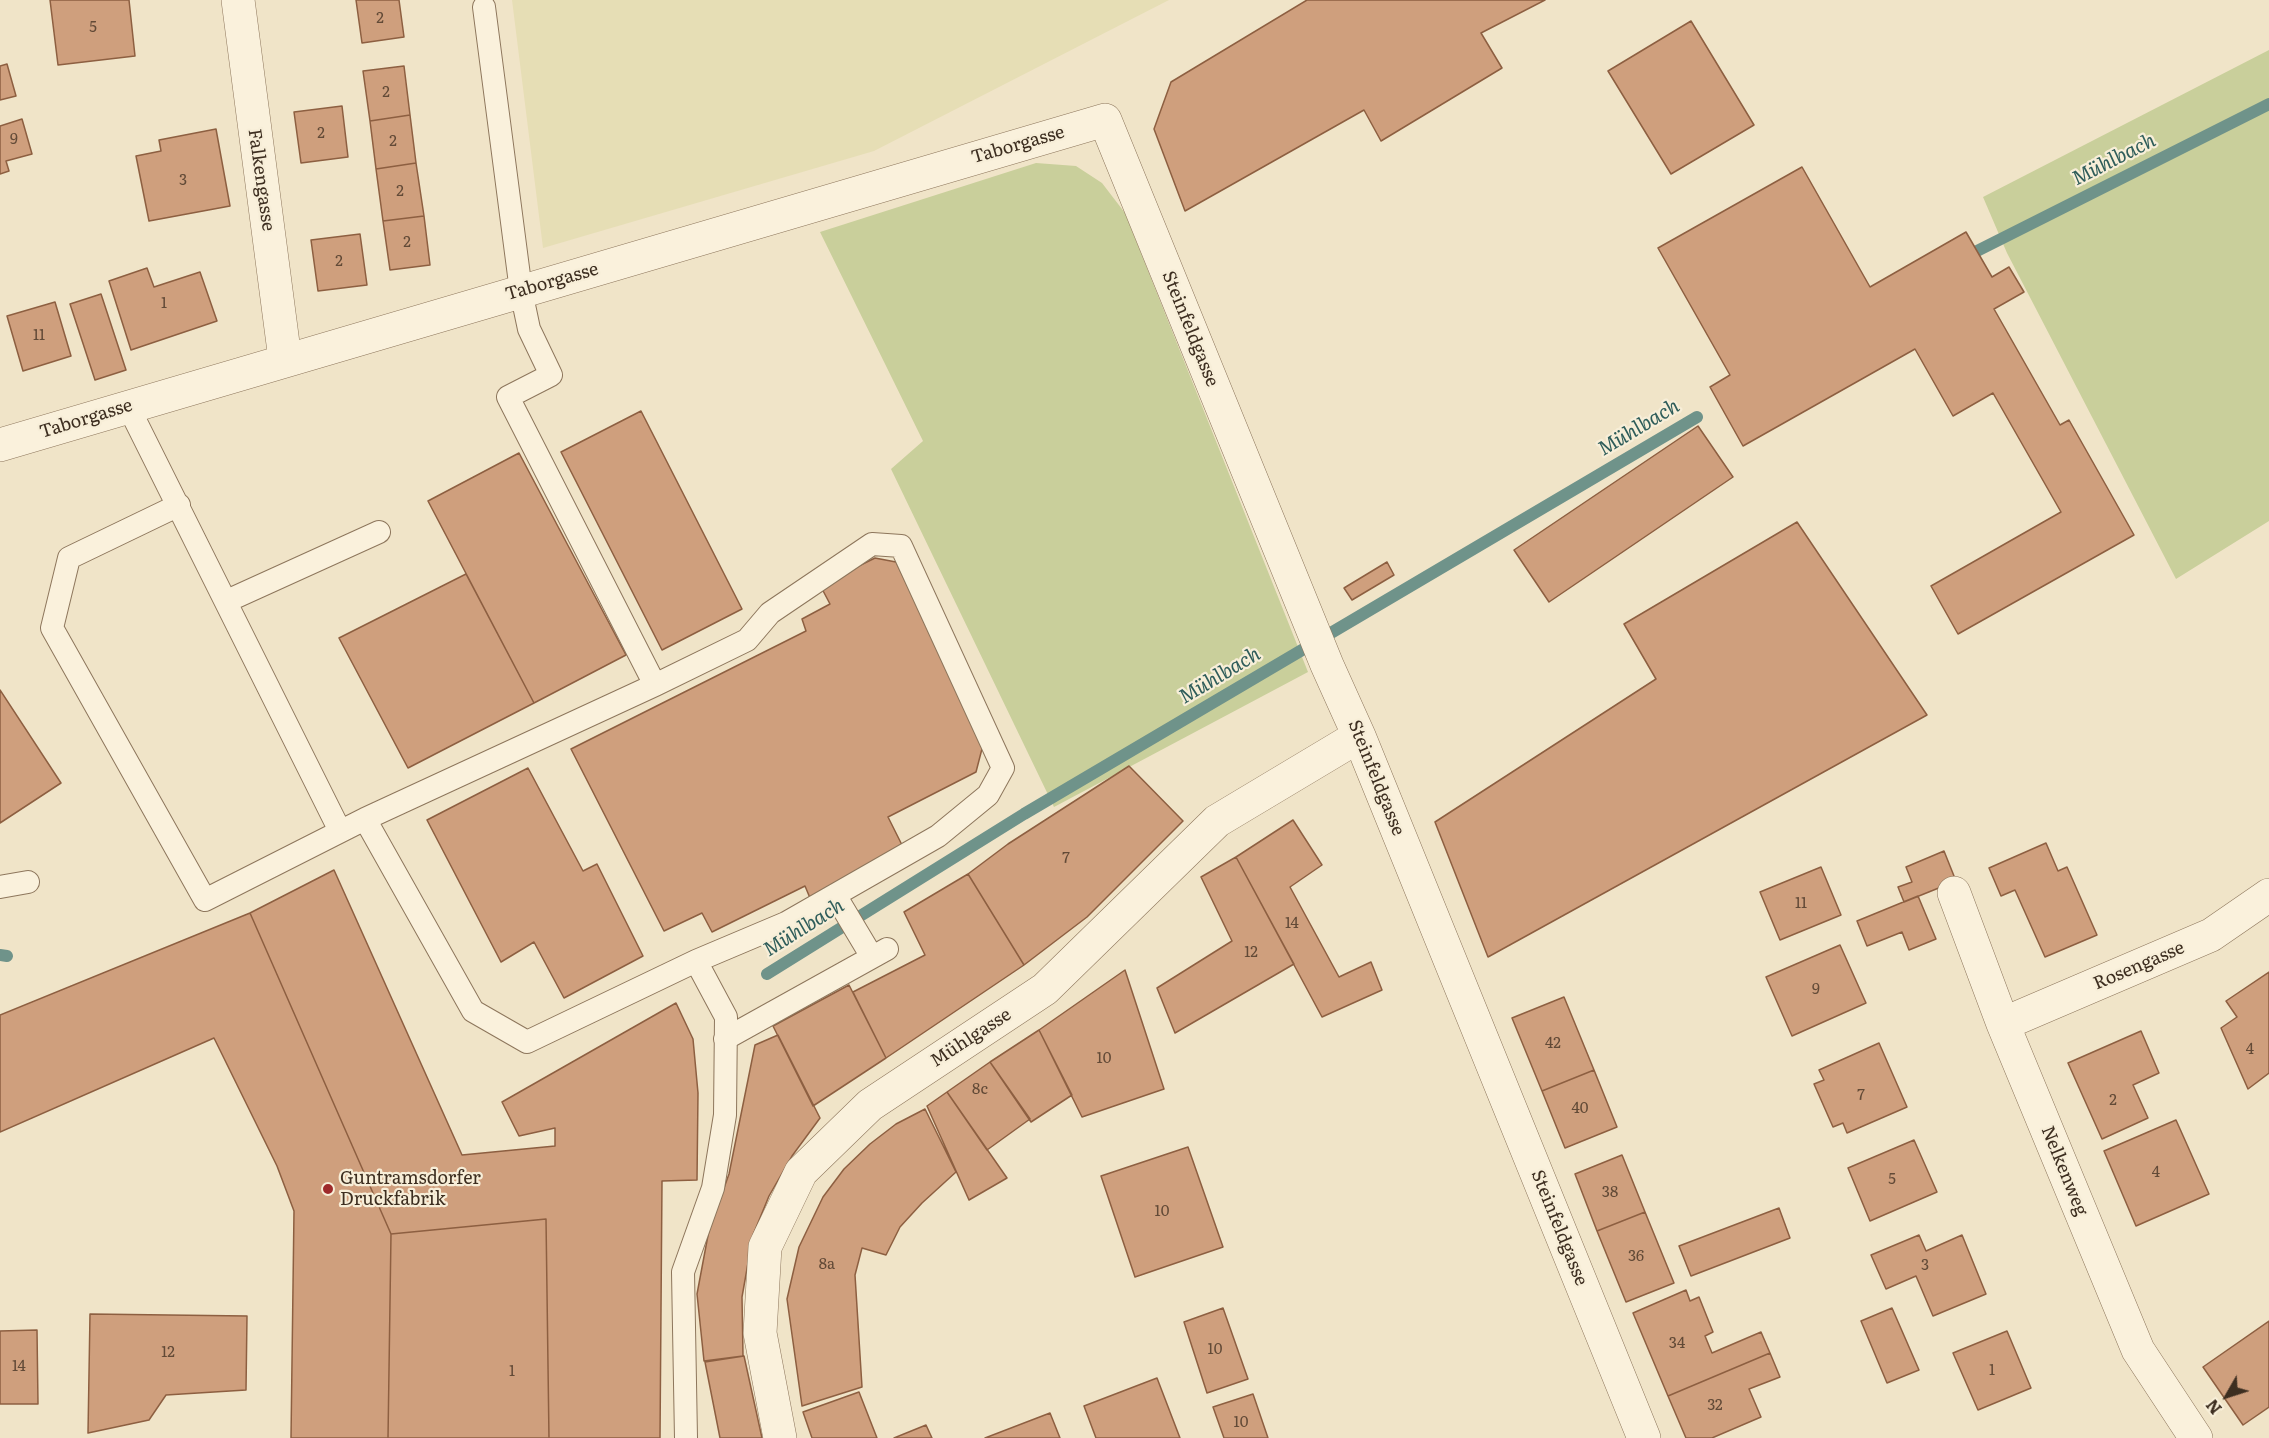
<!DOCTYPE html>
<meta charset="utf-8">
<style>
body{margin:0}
#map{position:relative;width:2269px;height:1438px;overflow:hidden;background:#f0e4c8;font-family:Literata,serif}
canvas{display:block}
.north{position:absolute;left:2197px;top:1366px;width:60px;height:60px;-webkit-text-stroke:4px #f7eed8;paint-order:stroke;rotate:231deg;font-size:16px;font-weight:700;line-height:24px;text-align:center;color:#3d2e20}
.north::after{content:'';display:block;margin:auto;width:21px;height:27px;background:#3d2e20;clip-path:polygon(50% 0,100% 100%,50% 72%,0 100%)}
</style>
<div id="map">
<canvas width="2269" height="1438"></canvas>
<div class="north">N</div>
</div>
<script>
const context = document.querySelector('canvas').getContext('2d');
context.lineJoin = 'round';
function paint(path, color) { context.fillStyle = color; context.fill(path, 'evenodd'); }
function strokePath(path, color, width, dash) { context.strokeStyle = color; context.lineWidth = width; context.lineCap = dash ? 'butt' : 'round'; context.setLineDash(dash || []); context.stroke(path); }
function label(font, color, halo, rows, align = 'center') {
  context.font = font + ' Literata,serif'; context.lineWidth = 4.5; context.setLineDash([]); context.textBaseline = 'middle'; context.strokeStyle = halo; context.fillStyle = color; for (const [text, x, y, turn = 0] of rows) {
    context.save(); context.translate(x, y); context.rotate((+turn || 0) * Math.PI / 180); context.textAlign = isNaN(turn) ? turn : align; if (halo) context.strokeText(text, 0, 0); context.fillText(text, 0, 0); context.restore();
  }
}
paint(new Path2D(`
 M512,0h657l-295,151 -331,97z`), '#e6deb5');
paint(new Path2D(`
 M2269,50v471l-93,58 -169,-326 -24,-56z
 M1036,163l40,3 26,17 23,30 183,459 -254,135 -163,-338 32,-28 -103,-209z`), '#c9cf9b');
strokePath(new Path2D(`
 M1977,251l292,-147
 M0,955l7,1
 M767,974l257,-160 673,-397`), '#6f938a', 12);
const building = new Path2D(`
 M50,0h79l6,56 -77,9z
 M356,0h43l5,37 -42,6z
 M1307,0h238l-64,33 21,35 -121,73 -17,-31 -179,101 -31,-82 17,-47z
 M1691,21l63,104 -83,49 -63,-103z
 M7,64l9,32 -16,4v-34z
 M404,66l6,49 -40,6 -7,-50z
 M342,106l6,51 -47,6 -7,-51z
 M410,115l6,48 -40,6 -6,-48z
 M22,119l10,35 -26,7 3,10 -9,3v-48z
 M216,129l14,77 -81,15 -13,-65 25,-5 -2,-11z
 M416,163l8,53 -41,5 -7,-52z
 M1802,167l68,120 96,-55 26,45 17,-10 15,25 -30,17 66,116 9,-5 65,115 -176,99 -27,-48 130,-74 -68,-119 -40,23 -38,-67 -172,97 -33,-59 20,-12 -72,-127z
 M424,216l6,49 -40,5 -7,-49z
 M360,234l7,51 -49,6 -7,-51z
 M147,268l7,19 46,-15 17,49 -86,29 -22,-69z
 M101,294l25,76 -31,10 -25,-76z
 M55,302l16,54 -48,15 -16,-55z
 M641,411l101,198 -80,41 -101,-198z
 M1698,426l35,51 -184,125 -35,-52z
 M519,453l107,202 -92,48 -106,-202z
 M1797,522l130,193 -439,242 -53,-135 221,-143 -32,-55z
 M875,558l21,4 88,179 -8,31 -88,45 15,30 -93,51 -5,-12 -93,46 -10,-19 -38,18 -93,-182 235,-118 -4,-12 28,-15 -10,-19z
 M1387,562l7,13 -42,25 -8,-12z
 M466,574l68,129 -126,65 -69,-130z
 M0,690l61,93 -61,40z
 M1129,766l54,55 -96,96 -63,48 -56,-91 40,-30z
 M528,768l55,103 14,-7 46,92 -79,42 -30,-56 -33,20 -74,-142z
 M1293,820l29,45 -32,22 49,90 32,-15 11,28 -60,27 -86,-160z
 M2046,843l12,28 9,-4 30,68 -52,22 -30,-67 -14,6 -12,-28z
 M1944,851l12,30 -52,21 -6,-15 14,-5 -6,-15z
 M1236,857l58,107 -119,69 -18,-45 75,-47 -31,-64z
 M1821,867l20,48 -61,25 -20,-48z
 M334,870l128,285 93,-9v-18l-36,8 -17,-34 174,-99 17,36 5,54 -1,87 -35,1 -2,257h-111l-3,-219 -155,15 -141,-321z
 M968,874l56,91 -138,93 -33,-66 72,-37 -21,-43z
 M1918,896l18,43 -27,11 -7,-18 -35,14 -10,-25z
 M250,913l141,321 -3,204h-97l3,-227 -17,-45 -63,-128 -214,94v-117z
 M1840,945l26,58 -74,33 -26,-59z
 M1125,970l39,119 -82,28 -43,-87z
 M2269,972v101l-21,16 -27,-61 16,-11 -11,-16z
 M849,985l37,73 -73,48 -40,-80z
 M1564,997l30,73 -52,21 -30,-73z
 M1039,1030l33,65 -41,27 -41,-60z
 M2141,1031l18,42 -26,12 15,33 -46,21 -34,-76z
 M778,1035l42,83 -28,38 -23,40 -16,39 -11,62 1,59 -39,5 -7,-67 12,-64 20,-56 26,-129z
 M1879,1043l28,64 -60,26 -4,-10 -10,4 -19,-43 10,-4 -5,-10z
 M990,1062l40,57 -43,31 -40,-58z
 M1594,1070l23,57 -52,21 -23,-57z
 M947,1092l60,86 -38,22 -42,-94z
 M925,1109l31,63 -34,31 -22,24 -14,28 -24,-7 -7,27 7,112 -60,19 -15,-107 12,-52 24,-50 21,-28 26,-25 26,-20z
 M2176,1120l33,74 -73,32 -32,-75z
 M1914,1140l23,52 -67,29 -22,-53z
 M1188,1147l35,100 -88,30 -34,-101z
 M1622,1155l23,57 -48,19 -22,-57z
 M1779,1208l11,30 -99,38 -12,-30z
 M1645,1212l29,71 -48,19 -29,-71z
 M546,1219l3,219h-161l3,-204z
 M1919,1235l7,16 36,-16 24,59 -53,22 -17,-40 -30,13 -15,-34z
 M1686,1290l4,11 9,-4 14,35 -8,4 7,17 49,-21 9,21 -102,43 -35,-83z
 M1223,1308l25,71 -41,14 -23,-71z
 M1892,1308l27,62 -32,13 -26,-62z
 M90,1314l157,2 -1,74 -80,5 -17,25 -61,13z
 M2269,1321v86l-26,18 -40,-58z
 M37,1330l1,74h-38v-73z
 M2007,1331l24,57 -53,22 -25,-57z
 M1770,1353l10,24 -31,12 12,28 -49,21h-26l-18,-42z
 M744,1356l18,82h-42l-15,-76z
 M1157,1378l23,60h-84l-12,-32z
 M859,1392l18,46h-65l-9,-26z
 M1253,1394l15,44h-44l-11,-31z
 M1050,1413l10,25h-75z
 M926,1425l6,13h-38z`);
paint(building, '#cf9f7d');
strokePath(building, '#8d5f41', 1.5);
const service = new Path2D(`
 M484,7l37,284 8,38 22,46 -43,22 147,288
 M128,406l212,425
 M179,505l-110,53 -17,70 153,272 160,-81 290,-134 92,-45 23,-27 102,-69 29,2 102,222 -15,27 -50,41 -152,87 -90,38 -169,81 -54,-31 -108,-192
 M227,601l152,-69
 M0,887l28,-5
 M835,895l37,62
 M725,1039l162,-90
 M686,1438l-3,-166 30,-84 12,-73 1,-98 -30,-56`);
const minor = new Path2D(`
 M238,0l47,359
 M0,445l1105,-325 222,545 32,71 285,702
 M1954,893l49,131 135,326 58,88
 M2003,1024l208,-89 58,-40
 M780,1438l-20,-105 5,-86 36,-75 69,-67 175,-116 172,-168 142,-85`);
strokePath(service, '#8d765c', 24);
strokePath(minor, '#8d765c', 34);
strokePath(service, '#faf1dc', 22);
strokePath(minor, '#faf1dc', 33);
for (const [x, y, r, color] of [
 [328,1189,6,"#9e2a2b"]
]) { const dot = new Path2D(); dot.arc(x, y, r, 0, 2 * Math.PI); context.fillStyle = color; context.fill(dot); strokePath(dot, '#f7eed8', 2); }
label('15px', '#624a37', null, [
 ["2",380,19],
 ["5",93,28],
 ["2",386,93],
 ["2",321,134],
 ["9",14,140],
 ["2",393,142],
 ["3",183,181],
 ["2",400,192],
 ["2",407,243],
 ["2",339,262],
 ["1",164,304],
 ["11",39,336],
 ["7",1066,859],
 ["11",1801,904],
 ["14",1292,924],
 ["12",1251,953],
 ["9",1816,990],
 ["42",1553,1044],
 ["4",2250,1050],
 ["10",1104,1059],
 ["8c",980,1090],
 ["7",1861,1096],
 ["2",2113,1101],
 ["40",1580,1109],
 ["4",2156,1173],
 ["5",1892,1180],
 ["38",1610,1193],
 ["10",1162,1212],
 ["36",1636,1257],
 ["8a",827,1265],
 ["3",1925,1266],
 ["34",1677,1344],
 ["10",1215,1350],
 ["12",168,1353],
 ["14",19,1367],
 ["1",1992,1371],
 ["1",512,1372],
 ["32",1715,1406],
 ["10",1241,1423]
]);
label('18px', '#3d2e20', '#f7eed8', [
 ["Taborgasse",1018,145,-16],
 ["Falkengasse",261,180,82],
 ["Taborgasse",552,282,-16],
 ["Steinfeldgasse",1190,329,68],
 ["Taborgasse",86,419,-17],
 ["Steinfeldgasse",1376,778,68],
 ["Rosengasse",2139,966,-23],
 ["Mühlgasse",971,1038,-33],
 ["Nelkenweg",2064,1171,68],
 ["Steinfeldgasse",1559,1228,68]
]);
label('18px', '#3d2e20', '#f7eed8', [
 ["Guntramsdorfer",340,1179],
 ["Druckfabrik",340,1200]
], 'left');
label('italic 20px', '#2f5d5a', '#f7eed8', [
 ["Mühlbach",2114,160,-27],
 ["Mühlbach",1639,428,-31],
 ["Mühlbach",1220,676,-31],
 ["Mühlbach",804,928,-32]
]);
</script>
